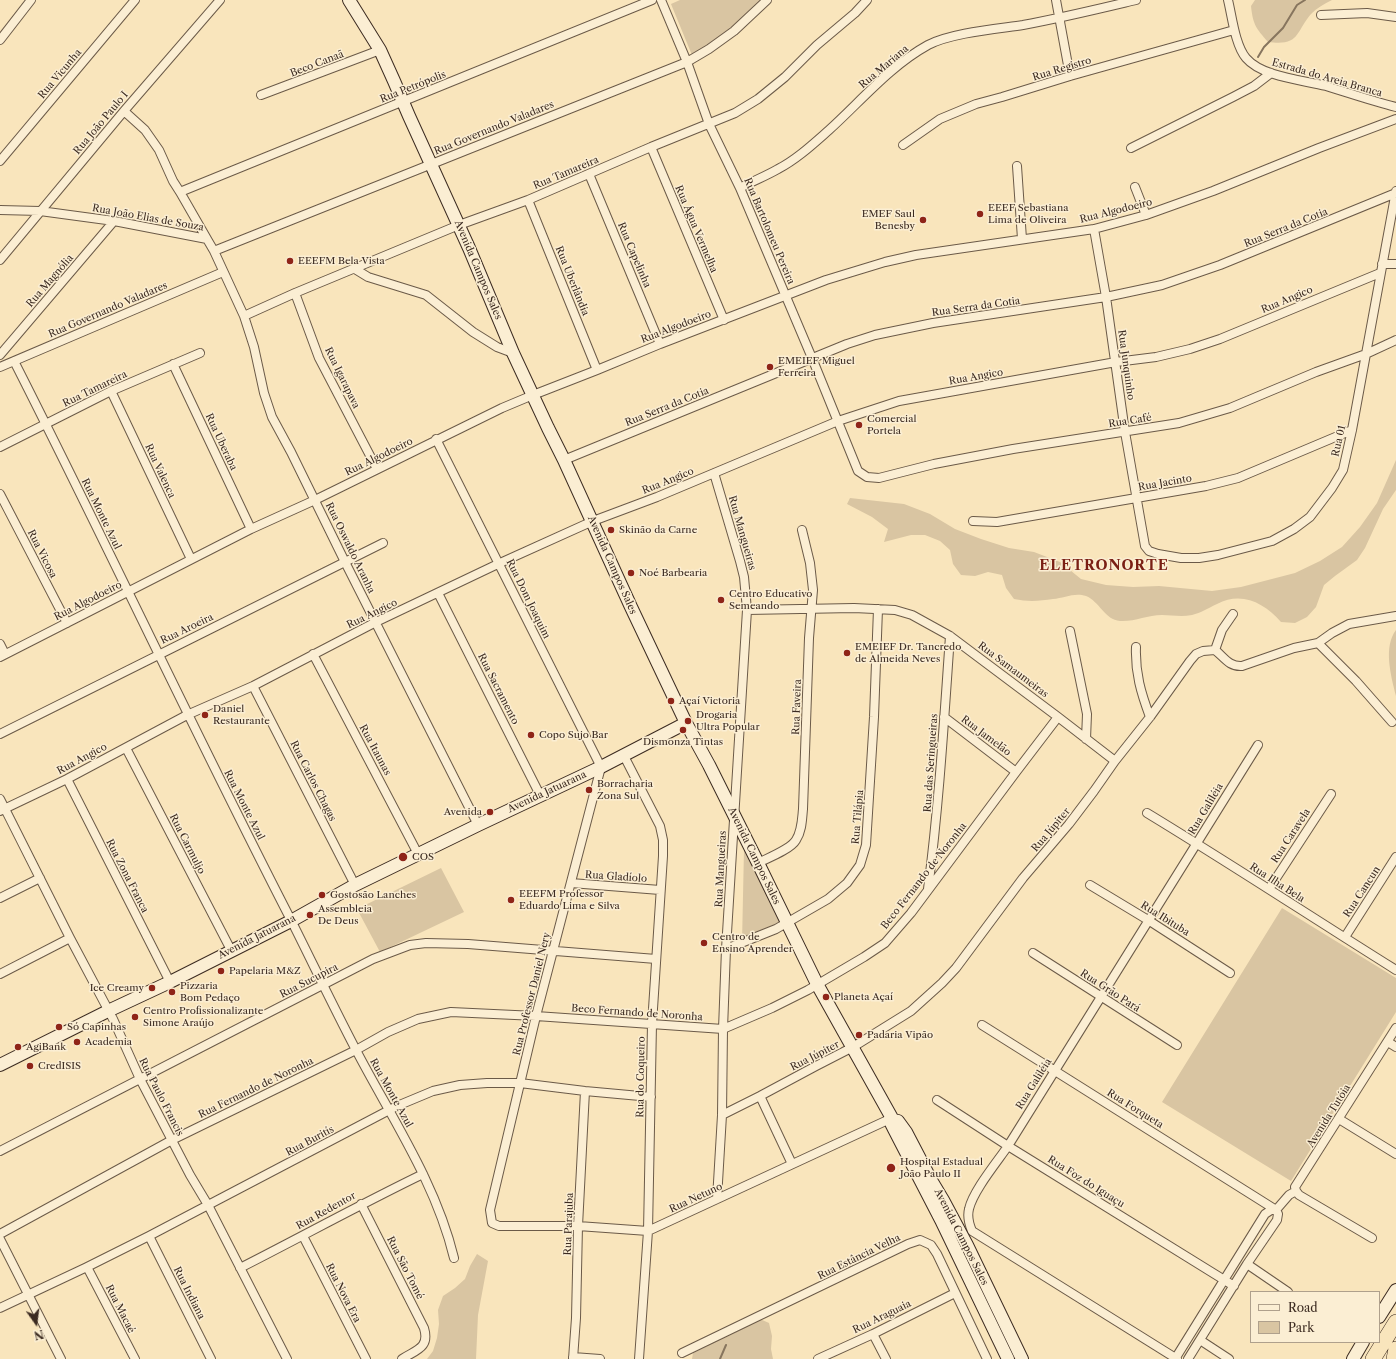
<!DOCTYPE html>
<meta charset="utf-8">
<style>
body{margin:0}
#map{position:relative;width:1396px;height:1359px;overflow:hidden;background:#f9e5bc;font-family:"Libre Caslon Text",serif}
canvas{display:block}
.legend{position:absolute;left:1250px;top:1291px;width:130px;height:52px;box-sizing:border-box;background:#fbeed3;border:1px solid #afa08c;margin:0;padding:5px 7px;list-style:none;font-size:12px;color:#3c2b21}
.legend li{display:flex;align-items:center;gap:8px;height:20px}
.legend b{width:20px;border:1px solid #afa08c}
.north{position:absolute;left:16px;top:1303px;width:40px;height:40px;-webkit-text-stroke:3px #fbeed3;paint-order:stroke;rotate:166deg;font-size:11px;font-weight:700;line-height:16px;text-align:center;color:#3c2b21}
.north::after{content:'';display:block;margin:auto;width:14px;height:18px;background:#3c2b21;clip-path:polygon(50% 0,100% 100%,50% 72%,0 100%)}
</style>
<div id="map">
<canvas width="1396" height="1359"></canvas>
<ul class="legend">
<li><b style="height:5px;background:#fbeed3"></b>Road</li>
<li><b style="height:11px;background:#d9c5a2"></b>Park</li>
</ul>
<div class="north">N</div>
</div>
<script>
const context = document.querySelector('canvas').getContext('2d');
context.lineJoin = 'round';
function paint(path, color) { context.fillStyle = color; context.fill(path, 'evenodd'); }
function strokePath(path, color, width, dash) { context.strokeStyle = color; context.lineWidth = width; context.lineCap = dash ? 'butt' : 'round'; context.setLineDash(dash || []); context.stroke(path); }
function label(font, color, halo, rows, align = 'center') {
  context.font = font + ' "Libre Caslon Text",serif'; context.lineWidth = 3; context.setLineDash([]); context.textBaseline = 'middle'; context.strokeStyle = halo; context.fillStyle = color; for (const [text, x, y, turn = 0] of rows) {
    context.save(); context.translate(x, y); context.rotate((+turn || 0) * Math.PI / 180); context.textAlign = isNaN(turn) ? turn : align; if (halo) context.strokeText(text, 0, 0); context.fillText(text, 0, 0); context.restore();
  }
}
paint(new Path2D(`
 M680,0h87l-73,60 -23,-56z
 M1255,0h77c-8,4 -15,8 -21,14 -16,19 -11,32 -43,28 -12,-14 -15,-17 -17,-36z
 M1396,460v30l-13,19 -18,39 -8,12 -22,16 -11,9 -8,22 -9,10 -12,6 -14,-1c-17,-19 -39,-31 -64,-18 -9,4 -16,9 -25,11 -11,2 -20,0 -30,0 -15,0 -28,7 -42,6 -15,-1 -21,-20 -34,-25 -11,-4 -22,2 -33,3 -13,2 -25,3 -39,0l-8,-11 -4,-13 -14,-3 -13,4 -14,-1 -8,-11 -3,-14 -10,-9 -15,-6h-14l-27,7 4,-13 -16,-12 -25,-13 3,-6 54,6 26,10 25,15 26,10 28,9 25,4 26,10 21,17 25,6 27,2 26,-1 53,5 29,-4 54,-14 25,-12 22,-14 18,-20 17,-24z
 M1396,630v66c-5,-20 -13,-49 0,-66z
 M744,849l39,73 -41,21z
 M441,868l23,44 -84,40 -23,-43z
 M1282,908l114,70v34l-105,169 -129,-79z
 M477,1254l11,7 -10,54 -2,44h-49l6,-8 4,-13 2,-14 -1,-14 5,-14 12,-8 10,-9 5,-13z
 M760,1319l9,4 3,13 -1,13 2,10h-81l1,-6z`), '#d9c5a2');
strokePath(new Path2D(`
 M1258,57l6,-10 19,-19 14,-23 8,-5
 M720,1359l6,-14`), '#87755e', 2);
const street = new Path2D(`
 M661,0l26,62 22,62 31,64 72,170 46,113 9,6 12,1 55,-14 79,-15 166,-26 51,-15 86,-36 50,-18 30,-14
 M1056,0l14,76
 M1228,0c4,16 7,45 18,58 16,19 57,22 80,28 23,7 46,15 70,21
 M1321,15l46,-2 29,4
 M0,40l31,-40
 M261,95l119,-45
 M124,111l21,19 14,20 14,31 7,11 27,47
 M903,145l37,-26 36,-15 26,-7 68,-21 164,-46
 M651,147l73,173
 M1131,148l102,-51 21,-11 17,-13
 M0,161l135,-161
 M1017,166l5,73
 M589,174l71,170
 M1135,187l11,28
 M740,188c13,-7 26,-12 38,-19 19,-10 35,-25 51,-39 32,-29 61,-64 99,-85 23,-12 68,-16 95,-20 38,-7 75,-16 113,-25
 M180,192l472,-192
 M528,200l69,170
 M0,210l40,1 74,10 93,18 7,12 30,65 10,31 10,46 8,24 19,35 54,110 133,263
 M1094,229l12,68 19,135 20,114 4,5 9,3 23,4h18l19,-3 54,-14 22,-12 16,-12 22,-29 11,-18 9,-40 44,-239
 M214,251l473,-189 22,-13 25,-18 33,-31
 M0,260l124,-149 96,-111
 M1382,264h14
 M355,269l13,8 58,18 47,37 24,15 16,6
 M295,293l24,65 58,111
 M244,316l51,-23 164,-68 69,-25 123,-53 84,-34 23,-14 27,-22 32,-32 38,-32 12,-13
 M0,355l114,-134
 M14,361c95,187 183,377 279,563 21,42 41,84 63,126 35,67 80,133 98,208
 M173,364l78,165
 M0,367l223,-95
 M111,391l80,168
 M436,439l165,328 -65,249 -46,194 2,13 7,3h79l70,5 244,-113
 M0,447l111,-56 89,-38
 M564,460l283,-116 28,-9 58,-12 173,-26 56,-12 58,-20 176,-72
 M714,473l26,88 4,16 3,33 -21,339 -3,80 -1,86 -5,84
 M0,494l67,129
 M973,521l24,1 209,-36 32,-8 114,-48
 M438,593l102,202
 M747,610l107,-2 41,2 17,5 38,21 108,81 57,44
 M1070,631l17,83 -1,25
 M1318,643l38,38 36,41
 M0,644l5,10
 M1136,647c-1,26 5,46 14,70
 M1215,650l7,-20 11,-16
 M313,654l105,200
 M0,657l251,-128 64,-29 187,-92 31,-13 64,-25 63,-26 166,-64 59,-18 31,-7 178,-26 52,-14 67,-24 106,-43 77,-29
 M253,686l102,199
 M944,717l72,55
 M0,734l383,-191
 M126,748l105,202
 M624,756l36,70 3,14v16l-11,168 -4,207 -9,128
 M67,779l103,203
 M0,799l70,139 43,81 27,60 50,96 18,30 79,154
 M0,811l67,-32 120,-64 66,-29 123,-64 124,-59 93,-42 64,-24 181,-76 61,-20 217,-39 40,-5 34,-8 30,-10 160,-66
 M1147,813c84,51 166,105 249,157
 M758,863c10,-5 33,-14 38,-23 6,-9 6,-21 7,-31l6,-171 4,-48 -3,-27 -8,-33
 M571,883l89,7
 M1090,885l58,35 82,53
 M928,889c11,-84 16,-168 22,-253
 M1269,889l62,-95
 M0,898l40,-20
 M1345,937l51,-80
 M726,949l50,-20 52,-30 19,-16 13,-18 6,-20 8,-128 4,-108
 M1033,953l144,92
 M0,974l70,-36
 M982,1025l294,185
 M1388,1042l8,5
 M760,1096l32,68
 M937,1100l71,46 226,140
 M722,1115l38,-19 56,-30 37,-19 58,-36 31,-28 14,-15 67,-90 46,-54 25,-33 21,-30 35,-44 40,-56 6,-7 7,-3 12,-1c9,7 14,17 27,16l52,-18 24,-5 14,-10 17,-9 47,-8
 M1339,1119l57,35
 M0,1151l373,-192 37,-14 16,-2 42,1 188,15
 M1296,1191l-1,-4 101,-159
 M1296,1191l3,4 73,43
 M361,1204l63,124c6,20 -8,22 -22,31
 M0,1234l172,-94 184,-90 32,-18 30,-13 33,-7 85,4 187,13 49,-21 36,-18 56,-33 21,-14 26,-30 105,-141 42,-55
 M149,1236l62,123
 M303,1236l63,123
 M0,1239l61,120
 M1247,1264l41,28
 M87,1267l48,92
 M240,1268c61,-31 121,-64 183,-94
 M0,1308l87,-41 62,-31 248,-130 36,-15 27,-6 27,-2h33l65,8 66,6
 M873,1334l13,25
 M1200,1340l29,19
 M682,1353l226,-109 12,-4 11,5 6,9 50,105
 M573,1357l27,2
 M573,1359l3,-41 2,-92 7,-135
 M818,1359l55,-25 82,-41
 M1175,1359l90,-145 6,-4h5l13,-15 7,-4
 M1177,1359l-205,-128c-3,-7 -5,-14 -3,-22 4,-18 28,-47 39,-63l250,-401
 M1188,1359l59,-95 30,-44 1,-6 -2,-4`);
const secondary = new Path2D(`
 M349,0l31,50 14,31 15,35 60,132 44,105 35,75 16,32 67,147 55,116 23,42 49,98 59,121 76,136 -2,3 3,6 47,91 67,139
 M0,1065l108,-54 62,-29 121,-61 64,-36 123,-60 123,-58 85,-44
 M893,1120l5,1 8,11 25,48 12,20 24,45 55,114
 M1379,1317l17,-27
 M1353,1359l10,-17`);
const highway = new Path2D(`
 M1373,1359l23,-37
 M1394,1359l2,-10`);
strokePath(street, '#6b5a48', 10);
strokePath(secondary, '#3c2b21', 14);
strokePath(highway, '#3c2b21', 16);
strokePath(street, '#fbeed3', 8);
strokePath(secondary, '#fbeed3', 12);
strokePath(highway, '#f9e5bc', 15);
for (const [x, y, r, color] of [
 [980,214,4,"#8f2418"],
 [923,220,4,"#8f2418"],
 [290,261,4,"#8f2418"],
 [770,367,4,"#8f2418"],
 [859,425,4,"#8f2418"],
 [611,530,4,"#8f2418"],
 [631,573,4,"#8f2418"],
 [721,600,4,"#8f2418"],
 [847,653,4,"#8f2418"],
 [671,701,4,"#8f2418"],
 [205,715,4,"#8f2418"],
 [688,721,4,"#8f2418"],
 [683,730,4,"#8f2418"],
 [531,735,4,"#8f2418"],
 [589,790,4,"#8f2418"],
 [490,812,4,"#8f2418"],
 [403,857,5,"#8f2418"],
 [322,895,4,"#8f2418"],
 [511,900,4,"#8f2418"],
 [310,915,4,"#8f2418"],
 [704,943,4,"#8f2418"],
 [221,971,4,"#8f2418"],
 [152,988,4,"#8f2418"],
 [172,992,4,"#8f2418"],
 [826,997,4,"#8f2418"],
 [135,1017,4,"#8f2418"],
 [59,1027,4,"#8f2418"],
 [859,1035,4,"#8f2418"],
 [77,1042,4,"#8f2418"],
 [18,1047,4,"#8f2418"],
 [30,1066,4,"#8f2418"],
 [891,1168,5,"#8f2418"]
]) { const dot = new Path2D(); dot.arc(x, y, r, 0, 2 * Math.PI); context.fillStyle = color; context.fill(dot); strokePath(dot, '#fbeed3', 1.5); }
label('10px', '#3c2b21', '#fbeed3', [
 ["Beco Canaã",317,64,-21],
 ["Rua Mariana",884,67,-40],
 ["Rua Registro",1062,69,-17],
 ["Rua Vicunha",60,74,-50],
 ["Estrada do Areia Branca",1327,78,16],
 ["Rua Petrópolis",413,87,-22],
 ["Rua João Paulo I",101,123,-50],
 ["Rua Governando Valadares",494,128,-22],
 ["Rua Tamareira",566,173,-23],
 ["Rua Algodoeiro",1116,211,-14],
 ["Rua João Elias de Souza",148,218,10],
 ["Rua Serra da Cotia",1286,228,-22],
 ["Rua Água Vermelha",696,229,67],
 ["Rua Bartolomeu Pereira",769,231,67],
 ["Rua Capelinha",634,255,67],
 ["Avenida Campos Sales",478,270,67],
 ["Rua Magnólia",50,281,-49],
 ["Rua Uberlândia",572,281,68],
 ["Rua Angico",1287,300,-23],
 ["Rua Serra da Cotia",976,307,-8],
 ["Rua Governando Valadares",108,310,-23],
 ["Rua Algodoeiro",676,327,-21],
 ["Rua Junquinho",1126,365,82],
 ["Rua Angico",976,377,-10],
 ["Rua Igarapava",342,378,64],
 ["Rua Tamareira",95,389,-26],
 ["Rua Serra da Cotia",667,407,-22],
 ["Rua Café",1130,421,-9],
 ["Rua 01",1339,441,-77],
 ["Rua Uberaba",221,442,65],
 ["Rua Algodoeiro",379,457,-26],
 ["Rua Valenca",160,471,65],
 ["Rua Angico",668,481,-22],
 ["Rua Jacinto",1165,483,-10],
 ["Rua Monte Azul",101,514,64],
 ["Rua Mangueiras",742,533,74],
 ["Rua Oswaldo Aranha",350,548,64],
 ["Rua Vicosa",42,554,63],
 ["Avenida Campos Sales",612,565,66],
 ["Rua Dom Joaquim",528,599,64],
 ["Rua Algodoeiro",88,601,-27],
 ["Rua Angico",372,614,-26],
 ["Rua Aroeira",187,629,-26],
 ["Rua Samaumeiras",1013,670,37],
 ["Rua Sacramento",498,689,63],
 ["Rua Faveira",797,707,-88],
 ["Rua Jamelão",986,736,37],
 ["Rua Itaunas",375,750,62],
 ["Rua Angico",82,759,-28],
 ["Rua das Seringueiras",931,763,-86],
 ["Rua Carlos Chagas",313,781,63],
 ["Avenida Jatuarana",547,792,-25],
 ["Rua Monte Azul",244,805,63],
 ["Rua Galiléia",1206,809,-59],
 ["Rua Tilápia",858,817,-85],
 ["Rua Júpiter",1051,830,-50],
 ["Rua Caravela",1291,836,-57],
 ["Rua Carmuljo",187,844,63],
 ["Avenida Campos Sales",754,856,64],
 ["Rua Mangueiras",721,869,-87],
 ["Rua Zona Franca",127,876,63],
 ["Beco Fernando de Noronha",924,876,-52],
 ["Rua Gladíolo",616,877,4],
 ["Rua Ilha Bela",1277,883,33],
 ["Rua Cancun",1362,892,-57],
 ["Rua Ibituba",1165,919,32],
 ["Avenida Jatuarana",257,937,-27],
 ["Rua Sucupira",309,981,-27],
 ["Rua Grão Pará",1110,991,33],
 ["Rua Professor Daniel Nery",532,994,-76],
 ["Beco Fernando de Noronha",637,1013,4],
 ["Rua Júpiter",815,1056,-27],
 ["Rua do Coqueiro",641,1077,-89],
 ["Rua Galiléia",1034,1084,-58],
 ["Rua Fernando de Noronha",256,1088,-26],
 ["Rua Monte Azul",391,1093,61],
 ["Rua Paulo Francis",161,1097,63],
 ["Rua Forqueta",1135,1109,32],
 ["Avenida Tutóia",1329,1116,-58],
 ["Rua Buritís",310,1141,-28],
 ["Rua Foz do Iguaçu",1086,1182,32],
 ["Rua Netuno",696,1198,-25],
 ["Rua Redentor",326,1211,-29],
 ["Rua Parajuba",569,1224,-88],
 ["Avenida Campos Sales",961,1237,63],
 ["Rua Estância Velha",859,1257,-26],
 ["Rua São Tomé",405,1268,63],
 ["Rua Indiana",189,1293,63],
 ["Rua Nova Era",343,1293,63],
 ["Rua Macaé",120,1309,63],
 ["Rua Araguaia",882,1317,-26]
]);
label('10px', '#3c2b21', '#fbeed3', [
 ["EEEF Sebastiana",988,208],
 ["Lima de Oliveira",988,220],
 ["EMEF Saul",915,214,"right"],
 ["Benesby",915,226,"right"],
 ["EEEFM Bela Vista",298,261],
 ["EMEIEF Miguel",778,361],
 ["Ferreira",778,373],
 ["Comercial",867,419],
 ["Portela",867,431],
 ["Skinão da Carne",619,530],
 ["Noé Barbearia",639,573],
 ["Centro Educativo",729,594],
 ["Semeando",729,606],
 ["EMEIEF Dr. Tancredo",855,647],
 ["de Almeida Neves",855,659],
 ["Açaí Victoria",679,701],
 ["Daniel",213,709],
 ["Restaurante",213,721],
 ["Drogaria",696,715],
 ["Ultra Popular",696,727],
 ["Copo Sujo Bar",539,735],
 ["Dismonza Tintas",683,742,"center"],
 ["Borracharia",597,784],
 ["Zona Sul",597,796],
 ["Avenida",482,812,"right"],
 ["COS",412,857],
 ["EEEFM Professor",519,894],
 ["Eduardo Lima e Silva",519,906],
 ["Gostosão Lanches",330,895],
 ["Assembleia",318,909],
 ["De Deus",318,921],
 ["Centro de",712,937],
 ["Ensino Aprender",712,949],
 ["Papelaria M&Z",229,971],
 ["Pizzaria",180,986],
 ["Bom Pedaço",180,998],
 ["Ice Creamy",144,988,"right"],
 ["Planeta Açaí",834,997],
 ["Centro Profissionalizante",143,1011],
 ["Simone Araújo",143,1023],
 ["Só Capinhas",67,1027],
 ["Padaria Vipão",867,1035],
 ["Academia",85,1042],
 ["AgiBank",26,1047],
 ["CredISIS",38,1066],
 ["Hospital Estadual",900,1162],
 ["João Paulo II",900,1174]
], 'left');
context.letterSpacing = '1px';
label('bold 14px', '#7a1f14', '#fbeed3', [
 ["ELETRONORTE",1104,566]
]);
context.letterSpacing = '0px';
</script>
